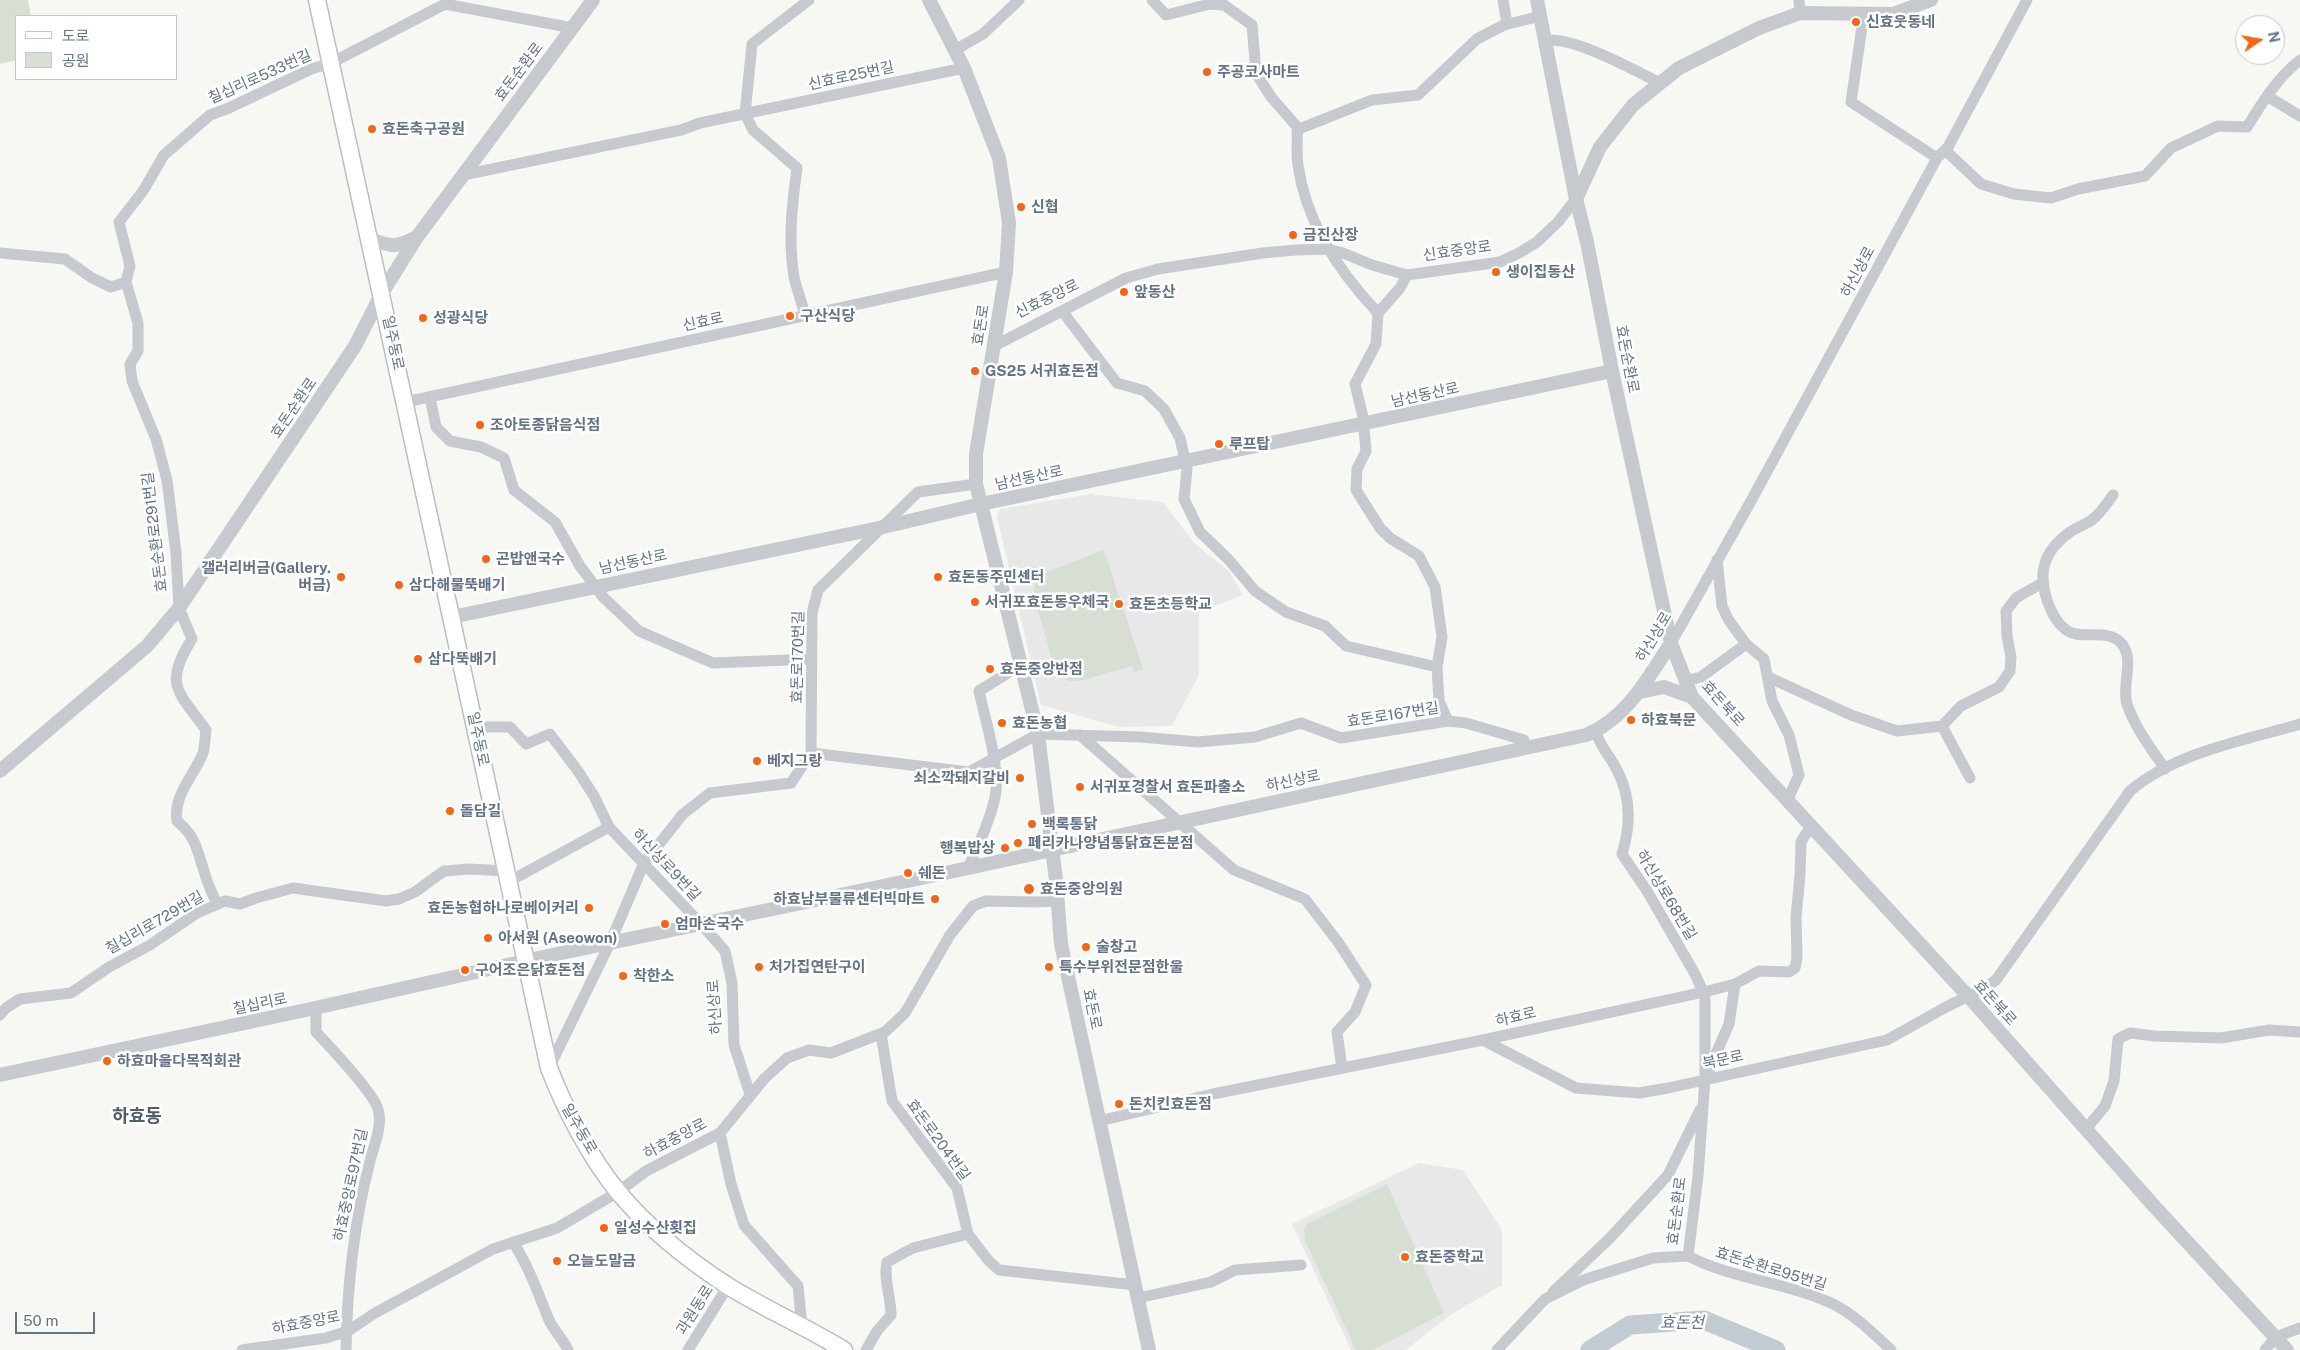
<!DOCTYPE html>
<meta charset="utf-8">
<style>
body{margin:0}
#map{position:relative;width:2300px;height:1350px;overflow:hidden;background:#f7f7f3;font-family:"Public Sans","Noto Sans KR",sans-serif}
canvas{display:block}
.legend{position:absolute;left:15px;top:15px;width:162px;height:65px;box-sizing:border-box;background:#fff;border:1px solid #c1c7cf;margin:0;padding:6px 9px;list-style:none;font-size:15px;color:#637387}
.legend li{display:flex;align-items:center;gap:10px;height:25px}
.legend b{width:25px;border:1px solid #c1c7cf}
.north{position:absolute;left:2235px;top:15px;width:50px;height:50px;box-sizing:border-box;background:#fff;border:1px solid #c1c7cf;border-radius:50%;rotate:78deg;font-size:14px;font-weight:700;line-height:20px;text-align:center;color:#637387}
.north::after{content:'';display:block;margin:auto;width:18px;height:22px;background:#f46516;clip-path:polygon(50% 0,100% 100%,50% 72%,0 100%)}
.scale{position:absolute;left:15px;top:1312px;width:80px;height:22px;box-sizing:border-box;border:2px solid #637387;border-top:0;padding-left:6px;font-size:15px;line-height:18px;white-space:nowrap;color:#637387;-webkit-text-stroke:4px #fff;paint-order:stroke}
</style>
<div id="map">
<canvas width="2300" height="1350"></canvas>
<ul class="legend">
<li><b style="height:6px;background:#fff"></b>도로</li>
<li><b style="height:14px;background:#d7dfd4"></b>공원</li>
</ul>
<div class="north">N</div>
<div class="scale">50 m</div>
</div>
<script>
const context = document.querySelector('canvas').getContext('2d');
context.lineJoin = 'round';
function paint(path, color) { context.fillStyle = color; context.fill(path, 'evenodd'); }
function strokePath(path, color, width, dash) { context.strokeStyle = color; context.lineWidth = width; context.lineCap = dash ? 'butt' : 'round'; context.setLineDash(dash || []); context.stroke(path); }
function label(font, color, halo, rows, align = 'center') {
  context.font = font + ' "Public Sans","Noto Sans KR",sans-serif'; context.lineWidth = 5; context.setLineDash([]); context.textBaseline = 'middle'; context.strokeStyle = halo; context.fillStyle = color; for (const [text, x, y, turn = 0] of rows) {
    context.save(); context.translate(x, y); context.rotate((+turn || 0) * Math.PI / 180); context.textAlign = isNaN(turn) ? turn : align; if (halo) context.strokeText(text, 0, 0); context.fillText(text, 0, 0); context.restore();
  }
}
paint(new Path2D(`
 M1091,494l72,8 31,41 35,28 14,24 -44,17v63l-27,51 -53,1 -78,-22 -44,-188 3,-8z
 M1419,1163l44,7 39,60v55l-52,30 -44,35h-55l-59,-126z`), '#e7e8e7');
paint(new Path2D(`
 M0,0h28l3,16h-15v44l-16,4z
 M1104,550l39,119 -9,3 -1,-6 -54,15h-10l-14,-11 -21,-74v-10l10,-13z
 M1387,1184l57,129 -71,37h-17l-51,-109 -1,-11 3,-6z`), '#d7dfd4');
strokePath(new Path2D(`
 M1590,1350l40,-25 74,-5 72,30`), '#c2cbd2', 19);
const secondary = new Path2D(`
 M317,0l232,1068c16,41 41,90 70,125 30,36 69,67 109,93 37,23 78,41 116,64`);
strokePath(secondary, '#babec4', 19);
strokePath(new Path2D(`
 M1152,0l14,15 44,-11 14,1 28,20 4,48 15,24 28,32 73,-29 46,-5 59,-56 27,-14 37,-9
 M1503,0l4,24
 M1799,0l1,13
 M1864,13l-13,89 86,56
 M1546,41c25,-6 90,30 114,42
 M955,50l28,-16 36,-34
 M2267,96l33,20
 M1297,127c1,12 -1,26 1,38 8,57 41,107 80,148
 M1945,150l36,34 33,10 37,4 27,-9 67,-13 26,-28 47,-22 29,1c15,-24 30,-49 53,-67
 M463,175l218,-45 19,-7 264,-55
 M0,253l65,6 27,19 19,9 15,-5 4,-16 -11,-44 24,-31 21,-36 46,-40 19,-7 82,-39 20,-6 114,-59 128,24
 M1407,275l-7,13 -22,25 -2,31 -21,40 8,33 3,34 -9,18 -1,21 24,38 10,10 29,18 16,31 7,50 -5,30 2,34 9,20
 M126,282l12,41v28l-8,13 2,17 24,58 11,41 9,73 3,55 13,31c-29,46 -14,52 14,91 -1,7 -1,16 -3,23 -9,23 -30,42 -26,68 20,17 19,27 27,50 3,12 8,22 13,33
 M1062,311l55,72 28,8 19,18 16,29 7,31 -3,30 16,33 29,28 26,31 31,21 39,14 21,20 91,21
 M805,315c-3,-12 -8,-25 -11,-38 -6,-36 -2,-73 3,-109l-44,-38 -8,-16 7,-70 57,-44
 M994,346l132,-68 32,-9 105,-16 33,-3 32,-1 15,4 29,12 35,10 93,-13 19,-9 18,-11 21,-20 18,-23
 M430,397l6,30 14,14 31,6 23,11 10,32 41,32 25,44 23,31 36,34 74,32 98,-4
 M406,402l600,-130
 M2113,495c-6,8 -12,18 -20,24 -6,5 -16,8 -23,13 -29,21 -33,44 -20,76 5,11 14,24 26,26 15,3 35,-4 46,10 13,16 -1,42 5,60 8,24 24,44 38,65
 M1717,560l5,46 6,13 18,25 18,15 8,42 17,34 10,40 -12,26
 M1671,643l80,-142 186,-343 11,-11 79,-147
 M1768,677l83,38 46,16 45,-5 19,-20 38,-19 11,-16 1,-14 -4,-21 -1,-25 10,-13 26,-15
 M1685,681l16,-4 45,-33
 M1942,726l28,52
 M475,727h35l16,17 24,-10 28,37 16,25 15,31 92,97 24,27 7,32 2,62 16,49
 M1596,731c3,15 13,23 20,37 15,27 15,57 6,86l25,37 48,83 10,22v79
 M1080,735l154,135 71,29 33,43 28,43 -11,27 -18,20 5,36
 M811,753l158,19 69,-38 102,3 58,5 57,-5 46,-14 40,15 107,-17 18,2 58,17 2,8
 M968,868c10,-21 25,-54 28,-77 3,-27 -11,-72 -17,-100l40,-25
 M508,882l101,-55
 M316,1008v24c14,15 57,60 62,77 5,16 -4,36 -8,52 -16,62 -23,125 -24,189
 M0,1015l6,-7 14,-9 51,-6 38,-26 41,-22 47,-32 28,-12 15,3 16,-6 37,-10 93,13 13,-2 16,-7 29,-21 25,-2 37,2
 M881,1034l11,67 65,87 11,46 20,26 11,10 136,15
 M1483,1040l93,48 63,5 29,-5 219,-48 59,-33 39,-19 11,-8 134,-189c46,-39 113,-50 170,-67
 M549,1068l61,-125 34,-80 39,-49 27,-21 81,-10 20,-30 1,-140 6,-23 100,-98 58,-8
 M1099,1121l114,-27 270,-54 221,-48 31,-8 24,-13 30,1 6,-4 2,-10 -1,-41 4,-42 1,-33 9,-15
 M2086,1129l19,-23 9,-25 4,-42 12,-6 25,3 66,2 48,-8 31,2
 M720,1133l11,51 13,41 54,61 4,41
 M513,1242c16,25 25,51 36,78 5,11 14,19 19,30
 M1688,1256c44,23 97,26 143,47 23,11 42,30 60,47
 M1553,1292l57,-54 58,-63 32,-65
 M1138,1298l73,-16 24,-12 66,-5
 M242,1350l84,-12 22,-7 27,-18 118,-64 64,-21 61,-36 28,-21 74,-38 44,-54 23,-21 22,-8 22,3 54,-21 20,-19 45,-78 23,-29 13,-5 48,1 24,-1
 M688,1350l40,-64
 M866,1350l11,-19 14,-16c0,-18 -8,-37 -4,-53l26,-14 55,-14
 M1497,1350l48,-51 38,-19 70,-22 35,-2 10,-80 7,-97 24,-55 6,-40
 M2265,1350l11,-13 24,-9`), '#c6c9cd', 11);
strokePath(new Path2D(`
 M929,0l35,68 35,90 10,65 -3,49 -30,182v30l62,250 18,146 5,64 88,406
 M1537,0l39,199 11,43 25,129 59,272 21,54 276,299 186,210 133,144
 M1576,199l24,-52 33,-42 46,-37 80,-40 41,-15 93,1 38,-14
 M370,239c22,8 26,9 47,-2
 M452,617l427,-89 102,-24 631,-133
 M1640,692l24,-5 28,10
 M0,771l147,-125 32,-38 176,-262 27,-53 35,-56 176,-237
 M0,1075l306,-65 246,-55 379,-79 655,-141c41,-17 62,-57 85,-92`), '#c6c9cd', 14);
strokePath(secondary, '#fff', 16);
for (const [x, y, r, color] of [
 [1856,22,5,"#f46516"],
 [1207,72,5,"#f46516"],
 [372,129,5,"#f46516"],
 [1021,207,5,"#f46516"],
 [1293,235,5,"#f46516"],
 [1496,272,5,"#f46516"],
 [1124,292,5,"#f46516"],
 [790,316,5,"#f46516"],
 [423,318,5,"#f46516"],
 [975,371,5,"#f46516"],
 [480,425,5,"#f46516"],
 [1219,444,5,"#f46516"],
 [486,559,5,"#f46516"],
 [341,577,5,"#f46516"],
 [938,577,5,"#f46516"],
 [399,585,5,"#f46516"],
 [975,602,5,"#f46516"],
 [1119,604,5,"#f46516"],
 [418,659,5,"#f46516"],
 [990,669,5,"#f46516"],
 [1631,720,5,"#f46516"],
 [1002,723,5,"#f46516"],
 [757,761,5,"#f46516"],
 [1020,778,5,"#f46516"],
 [1080,787,5,"#f46516"],
 [450,811,5,"#f46516"],
 [1032,824,5,"#f46516"],
 [1018,843,5,"#f46516"],
 [1005,848,5,"#f46516"],
 [908,873,5,"#f46516"],
 [1029,889,6,"#f46516"],
 [935,899,5,"#f46516"],
 [589,908,5,"#f46516"],
 [665,924,5,"#f46516"],
 [488,938,5,"#f46516"],
 [1086,947,5,"#f46516"],
 [759,967,5,"#f46516"],
 [1049,967,5,"#f46516"],
 [465,970,5,"#f46516"],
 [623,976,5,"#f46516"],
 [107,1061,5,"#f46516"],
 [1119,1104,5,"#f46516"],
 [604,1228,5,"#f46516"],
 [1405,1257,5,"#f46516"],
 [557,1261,5,"#f46516"]
]) { const dot = new Path2D(); dot.arc(x, y, r, 0, 2 * Math.PI); context.fillStyle = color; context.fill(dot); strokePath(dot, '#fff', 2); }
label('bold 15px', '#637387', '#fff', [
 ["신효웃동네",1866,22],
 ["주공코사마트",1217,72],
 ["효돈축구공원",382,129],
 ["신협",1031,207],
 ["금진산장",1303,235],
 ["생이집동산",1506,272],
 ["앞동산",1134,292],
 ["구산식당",800,316],
 ["성광식당",433,318],
 ["GS25 서귀효돈점",985,371],
 ["조아토종닭음식점",490,425],
 ["루프탑",1229,444],
 ["곤밥앤국수",496,559],
 ["갤러리버금(Gallery.",331,568,"right"],
 ["버금)",331,585,"right"],
 ["효돈동주민센터",948,577],
 ["삼다해물뚝배기",409,585],
 ["서귀포효돈동우체국",985,602],
 ["효돈초등학교",1129,604],
 ["삼다뚝배기",428,659],
 ["효돈중앙반점",1000,669],
 ["하효북문",1641,720],
 ["효돈농협",1012,723],
 ["베지그랑",767,761],
 ["쇠소깍돼지갈비",1010,778,"right"],
 ["서귀포경찰서 효돈파출소",1090,787],
 ["돌담길",460,811],
 ["백록통닭",1042,824],
 ["페리카나양념통닭효돈분점",1028,843],
 ["행복밥상",995,848,"right"],
 ["쉐돈",918,873],
 ["효돈중앙의원",1040,889],
 ["하효남부물류센터빅마트",925,899,"right"],
 ["효돈농협하나로베이커리",579,908,"right"],
 ["엄마손국수",675,924],
 ["아서원 (Aseowon)",498,938],
 ["술창고",1096,947],
 ["처가집연탄구이",769,967],
 ["특수부위전문점한울",1059,967],
 ["구어조은닭효돈점",475,970],
 ["착한소",633,976],
 ["하효마을다목적회관",117,1061],
 ["돈치킨효돈점",1129,1104],
 ["일성수산횟집",614,1228],
 ["효돈중학교",1415,1257],
 ["오늘도말금",567,1261]
], 'left');
label('15px', '#637387', '#fff', [
 ["효돈순환로",519,72,-53],
 ["신효로25번길",851,76,-12],
 ["칠십리로533번길",260,77,-24],
 ["신효중앙로",1457,251,-8],
 ["하신상로",1858,272,-62],
 ["신효중앙로",1047,299,-26],
 ["신효로",703,322,-12],
 ["효돈로",981,325,-81],
 ["일주동로",393,343,78],
 ["효돈순환로",1627,359,79],
 ["남선동산로",1425,395,-12],
 ["효돈순환로",294,408,-56],
 ["남선동산로",1029,478,-12],
 ["효돈순환로291번길",155,532,-97],
 ["남선동산로",633,562,-12],
 ["하신상로",1654,637,-59],
 ["효돈로170번길",798,657,-89],
 ["효돈북로",1723,704,48],
 ["효돈로167번길",1393,715,-9],
 ["일주동로",478,739,78],
 ["하신상로",1293,781,-12],
 ["하신상로9번길",666,865,47],
 ["하신상로68번길",1666,895,59],
 ["칠십리로729번길",155,923,-30],
 ["효돈북로",1995,1003,48],
 ["칠십리로",260,1004,-12],
 ["하신상로",715,1007,-94],
 ["효돈로",1092,1009,78],
 ["하효로",1516,1017,-13],
 ["북문로",1723,1060,-12],
 ["일주동로",579,1129,60],
 ["하효중앙로",675,1139,-28],
 ["효돈로204번길",938,1140,54],
 ["하효중앙로97번길",351,1185,-78],
 ["효돈순환로",1677,1211,-83],
 ["효돈순환로95번길",1771,1269,17],
 ["과원동로",695,1310,-58],
 ["하효중앙로",306,1323,-11]
]);
label('italic 16px', '#5f7583', '#fff', [
 ["효돈천",1682,1323]
]);
label('bold 18px', '#525d6c', '#fff', [
 ["하효동",137,1116]
]);
</script>
